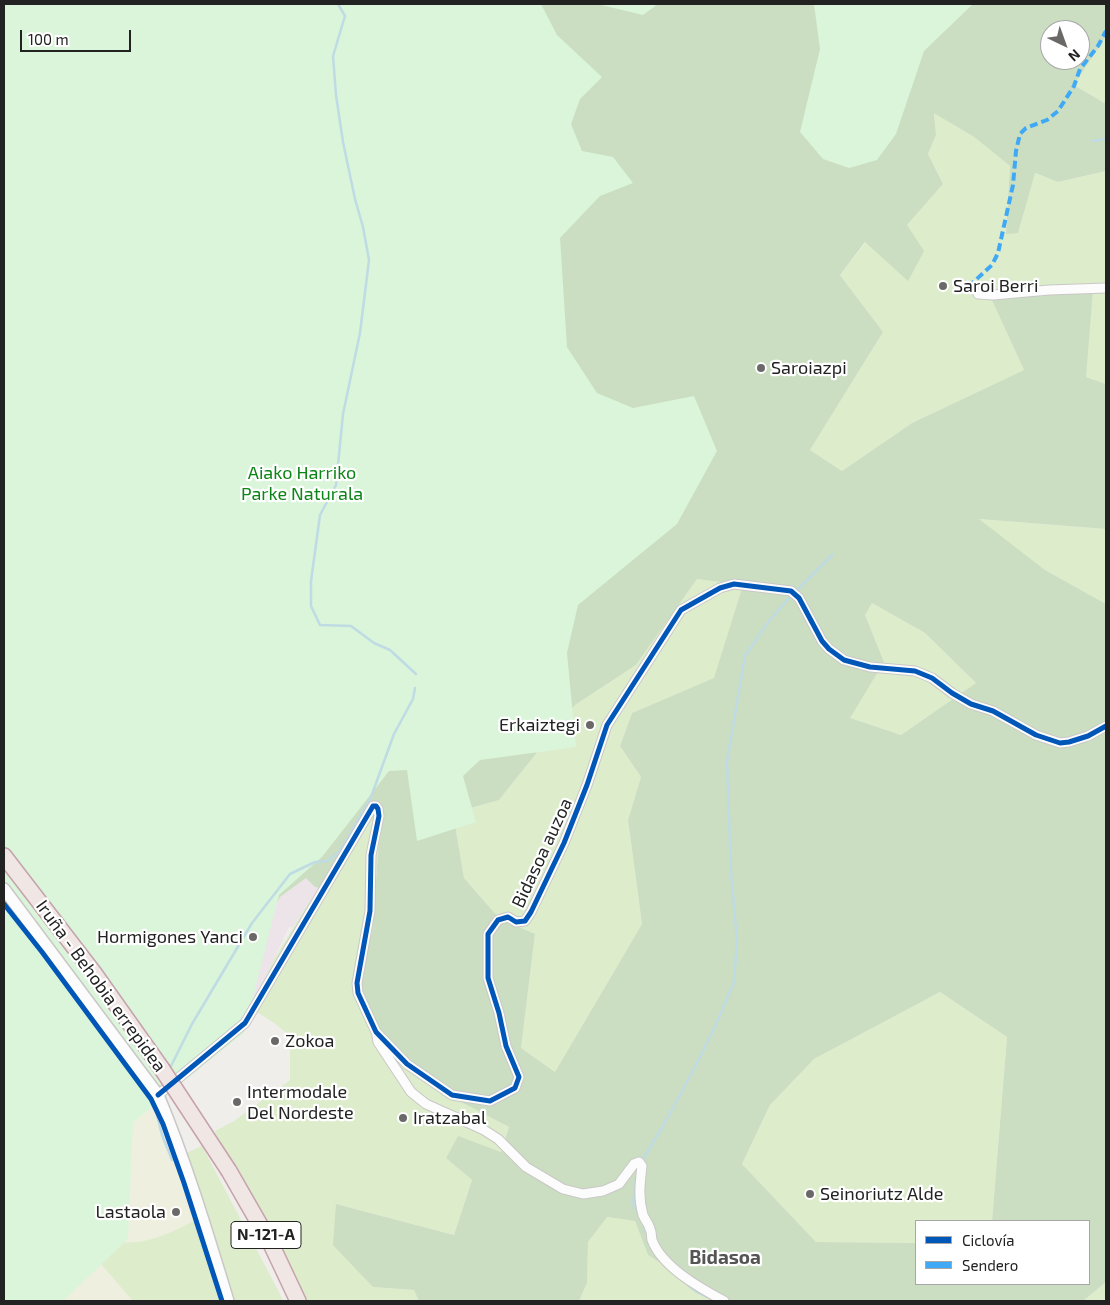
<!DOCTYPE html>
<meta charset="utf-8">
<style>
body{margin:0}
#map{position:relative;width:1110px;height:1305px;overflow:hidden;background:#f0eeeb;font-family:"Exo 2",sans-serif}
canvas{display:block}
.frame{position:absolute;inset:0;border:5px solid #222;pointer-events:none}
.legend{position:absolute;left:915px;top:1220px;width:175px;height:65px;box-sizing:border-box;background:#fff;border:1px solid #a7a7a7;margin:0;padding:6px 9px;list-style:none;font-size:15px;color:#222}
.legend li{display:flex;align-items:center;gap:10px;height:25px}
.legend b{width:25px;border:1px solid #a7a7a7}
.north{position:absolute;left:1040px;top:20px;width:50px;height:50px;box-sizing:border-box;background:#fff;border:1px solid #a7a7a7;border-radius:50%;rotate:138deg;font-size:14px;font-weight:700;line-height:20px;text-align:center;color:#222}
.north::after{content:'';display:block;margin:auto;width:18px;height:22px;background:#6a6968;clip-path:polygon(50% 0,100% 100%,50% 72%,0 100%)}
.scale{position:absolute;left:20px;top:30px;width:111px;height:22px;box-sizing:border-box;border:2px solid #222;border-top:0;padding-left:6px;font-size:15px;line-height:18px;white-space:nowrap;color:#222;-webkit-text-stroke:4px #fff;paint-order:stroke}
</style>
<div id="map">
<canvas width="1110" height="1305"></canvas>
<div class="frame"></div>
<ul class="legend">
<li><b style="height:6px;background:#0057b8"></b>Ciclovía</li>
<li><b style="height:6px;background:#3fa9f5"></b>Sendero</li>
</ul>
<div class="north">N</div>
<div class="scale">100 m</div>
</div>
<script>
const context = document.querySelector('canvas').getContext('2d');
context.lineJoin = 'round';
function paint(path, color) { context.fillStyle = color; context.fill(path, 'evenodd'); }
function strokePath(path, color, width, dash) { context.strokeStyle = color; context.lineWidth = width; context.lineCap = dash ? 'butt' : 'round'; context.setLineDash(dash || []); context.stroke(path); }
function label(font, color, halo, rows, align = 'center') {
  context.font = font + ' "Exo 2",sans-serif'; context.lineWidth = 4.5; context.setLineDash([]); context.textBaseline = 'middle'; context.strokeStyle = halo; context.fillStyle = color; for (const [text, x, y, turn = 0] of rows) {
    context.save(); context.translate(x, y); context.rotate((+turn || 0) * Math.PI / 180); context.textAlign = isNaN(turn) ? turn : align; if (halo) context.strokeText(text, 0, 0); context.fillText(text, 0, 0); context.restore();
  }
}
paint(new Path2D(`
 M307,877l8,10 4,1 -6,13 -4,1 -16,25h-4l-38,81 20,-92 9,-19z`), '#ede4e9');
paint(new Path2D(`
 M115,1086l28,2 20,36 34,96 -36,18 -30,5 -11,-1 13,59h-129v-204z`), '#efefdf');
paint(new Path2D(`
 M1106,36v68l-32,-19z
 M934,112l40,25 36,29 -4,67h12l16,-60 24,9 48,-11v213l-20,-7 -96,-81 34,74 -112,53 -70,48 -32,-21 73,-118 -43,-57 26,-33 41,-17 36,-41 -15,-30 8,-19z
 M978,519l128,10v75l-61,-34z
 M697,579l46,6 -28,93 -83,35 -12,33 21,31 -13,43 14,104 -87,148 -34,-24 14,-114 -36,-16 -35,-40 -11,-65 46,-13 76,-95 61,-40z
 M872,603l53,30 51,50 -75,52 -52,-17 35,-56 -19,-47z
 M370,802l15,13 -7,35 -5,71 -13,66 80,104 69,36 -8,25 -43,-15 -12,21 26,22 -18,55 -118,-31 37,83 41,3 5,11h-115l-19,-45 -59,-99 -11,-26 19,-10 56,-41v-44l-16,-13 -23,-15 23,-49 35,-57 4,-1z
 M940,992l67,45 -15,184h-76v22l-100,-1 -74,-78 28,-59 44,-46z
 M202,1146l77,146 4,9h-150l-32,-37 19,-22c28,3 52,-10 76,-22l-21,-62z
 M606,1217l29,4 13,34 71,46h-140l8,-18 1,-41z
 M1106,1282v19h-23z`), '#ddeccb');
paint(new Path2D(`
 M166,4h940v32l-32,49 32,19v67l-48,11 -23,-9 -17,60 -12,1 4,-68 -36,-29 -40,-24 2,22 -8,19 15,30 -36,41 17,26 -16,30 -43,-39 -25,33 43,57 -73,118 32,21 70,-48 112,-53 -34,-74 103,-7 -7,88 20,7v145l-127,-10 66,51 61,34v678l-23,19h-364l-71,-46 -13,-34 -28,-4 -19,25 -1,41 -8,18h-160l-5,-11 -41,-3 -40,-42 3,-41 118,31 18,-55 -26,-22 12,-22 43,16 8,-25 -69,-36 -57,-55 -23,-49 13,-61 5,-76 6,-35 -14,-13 -51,86 -4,-1 -9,-9 -26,19 -10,19 -266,-260zM1050,30h30v30h-30zM697,579l46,6 -29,93 -82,35 -12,33 21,31 -13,43 14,104 -87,148 -34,-24 14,-114 -36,-16 -35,-40 -11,-65 46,-13 76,-95 61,-40zM872,603l53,30 51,50 -75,52 -51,-17 34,-56 -19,-47zM940,992l67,45 -15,184h97v63h-173v-41l-100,-1 -74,-78 28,-59 44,-46z`), '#cbdec1');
paint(new Path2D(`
 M4,4h537l16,31 45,42 -22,22 -9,25 11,27 31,6 20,26 -33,13 -40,42 7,109 30,46 36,15 61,-12 23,55 -40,73 -99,81 -11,48 9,94 -96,13 -17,16 13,46 -59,19 -10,-71 -18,1 -67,86 -43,38 -35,138 -111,89 -5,117 -65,62h-59z
 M597,4h61l-15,11z
 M814,4h159l-49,47 -28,83 -19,26 -28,8 -26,-9 -23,-27 20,-83z`), '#daf5da');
strokePath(new Path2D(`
 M338,4l7,12 -12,40 3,39 7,47 12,57 8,28 6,33 -9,73 -17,81 -7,71 -16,30 -9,66v25l9,19 31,1 23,17 16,7 26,24
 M1092,141l14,-2
 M798,589l35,-35
 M168,1070l3,-4 21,-42 60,-101 38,-49 25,-12 13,-1 12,-10 31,-54 23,-63 19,-35 2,-11
 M157,1115l5,20 10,25
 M641,1162l22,-36 32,-59 19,-38 20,-47 3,-41 -6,-68 -4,-112 18,-105 24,-35 20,-23
 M636,1179l-3,25 6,10
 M643,1224l4,11
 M688,1285l9,7 18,9`), '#bfdbe3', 2.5);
const minor = new Path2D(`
 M978,294l15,1 56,-5 57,-2
 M377,1036l1,6 33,50 15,12 58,26 14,9 28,28 37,22 20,5 20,-3 16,-7 15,-20 5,-2 3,4c-2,17 -4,32 1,49 2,5 6,9 7,14 2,3 1,7 2,11 10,27 48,48 72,61
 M158,1095l87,-72 128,-217h3l2,3 1,7 -8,39 -1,56 -13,72 1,10 18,39 31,32 45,31 38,6 25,-13 4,-11 -13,-31 -7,-33 -11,-35v-44l10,-14 10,-3 8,5 9,-1 6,-9 33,-69 23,-58 20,-60 74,-115 39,-22 14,-4 57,7 8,7 23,43 7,8 15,11 26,7 45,4 17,7 20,15 19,11 22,7 43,24 24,8 9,-1 19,-6 18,-10`);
const tertiary = new Path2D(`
 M4,889l154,206c28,67 49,137 70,206`);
const trunk = new Path2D(`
 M4,856l90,117 68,96
 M229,1171l43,75 26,55`);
strokePath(minor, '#c9c8c7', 11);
strokePath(tertiary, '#c9c8c7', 14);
strokePath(trunk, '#c5a2ac', 18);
strokePath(minor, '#fdfcfc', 9);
strokePath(tertiary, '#fdfcfc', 11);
strokePath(trunk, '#f0e6e4', 15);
const trunkBridge = new Path2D(`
 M162,1069l67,102`);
strokePath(trunkBridge, '#c5a2ac', 18, []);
strokePath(trunkBridge, '#f0e6e4', 15);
strokePath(new Path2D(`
 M968,287l24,-22 6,-12 15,-68 3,-34 4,-17 6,-6 21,-8 11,-9 16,-25 6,-17 18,-23 8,-15`), '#3fa9f5', 4, [8, 4]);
strokePath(new Path2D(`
 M4,904l38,48 109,147 12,25 21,59 38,118
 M158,1095l87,-72 128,-217h3l2,3 1,7 -8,39 -1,56 -13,72 1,10 18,39 31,32 45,31 38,6 25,-13 4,-11 -13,-31 -7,-33 -11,-35v-44l10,-14 10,-3 8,5 9,-1 6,-9 33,-69 23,-58 20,-60 74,-115 39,-22 14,-4 57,7 8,7 23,43 7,8 15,11 26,7 45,4 17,7 20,15 19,11 22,7 43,24 24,8 9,-1 19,-6 18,-10`), '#0057b8', 5);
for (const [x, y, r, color] of [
 [943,286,5,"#6a6968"],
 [761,368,5,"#6a6968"],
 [590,725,5,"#6a6968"],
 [253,937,5,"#6a6968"],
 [275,1041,5,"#6a6968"],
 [237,1102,5,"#6a6968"],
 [403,1118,5,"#6a6968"],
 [810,1194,5,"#6a6968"],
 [176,1212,5,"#6a6968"]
]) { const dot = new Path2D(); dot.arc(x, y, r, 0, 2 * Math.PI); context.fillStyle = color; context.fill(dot); strokePath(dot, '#fff', 2); }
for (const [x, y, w] of [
 [266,1235,70]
]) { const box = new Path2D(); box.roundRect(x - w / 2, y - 13.5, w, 27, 4); context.fillStyle = '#fff'; context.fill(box); strokePath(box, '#222', 1); }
label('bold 16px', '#222', null, [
 ["N-121-A",266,1235]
]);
label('18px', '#222', '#fff', [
 ["Saroi Berri",953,286],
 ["Saroiazpi",771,368],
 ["Erkaiztegi",580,725,"right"],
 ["Hormigones Yanci",243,937,"right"],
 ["Zokoa",285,1041],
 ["Intermodale",247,1092],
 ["Del Nordeste",247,1113],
 ["Iratzabal",413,1118],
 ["Seinoriutz Alde",820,1194],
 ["Lastaola",166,1212,"right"]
], 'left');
label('18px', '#0c8416', '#fff', [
 ["Aiako Harriko",302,473],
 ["Parke Naturala",302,494]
]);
label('18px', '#222', '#fff', [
 ["Bidasoa auzoa",542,853,-65],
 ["Iruña - Behobia errepidea",101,986,54]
]);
label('bold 19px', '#555', '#fff', [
 ["Bidasoa",725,1258]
]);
</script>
